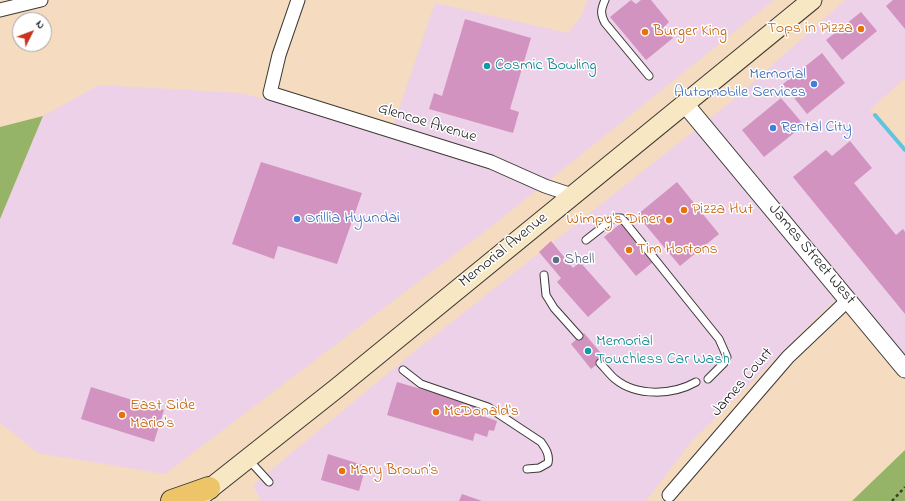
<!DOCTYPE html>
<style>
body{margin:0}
#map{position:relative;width:905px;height:501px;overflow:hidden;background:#f5dbbf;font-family:"Indie Flower",sans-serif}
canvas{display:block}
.north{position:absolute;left:12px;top:12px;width:40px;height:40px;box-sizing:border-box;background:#fff;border:1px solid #a4a4a4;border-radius:50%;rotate:48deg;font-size:11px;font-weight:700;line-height:16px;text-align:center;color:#1c1c1c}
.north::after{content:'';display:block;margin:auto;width:14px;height:18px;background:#c8321e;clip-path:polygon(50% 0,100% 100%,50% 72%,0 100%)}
</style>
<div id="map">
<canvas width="905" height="501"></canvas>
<div class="north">N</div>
</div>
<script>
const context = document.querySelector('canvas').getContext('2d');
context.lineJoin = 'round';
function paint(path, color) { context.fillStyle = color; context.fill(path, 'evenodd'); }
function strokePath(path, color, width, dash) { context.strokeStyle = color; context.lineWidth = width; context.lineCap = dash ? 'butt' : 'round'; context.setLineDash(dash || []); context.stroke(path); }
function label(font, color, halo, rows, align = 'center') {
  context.font = font + ' "Indie Flower",sans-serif'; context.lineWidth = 3; context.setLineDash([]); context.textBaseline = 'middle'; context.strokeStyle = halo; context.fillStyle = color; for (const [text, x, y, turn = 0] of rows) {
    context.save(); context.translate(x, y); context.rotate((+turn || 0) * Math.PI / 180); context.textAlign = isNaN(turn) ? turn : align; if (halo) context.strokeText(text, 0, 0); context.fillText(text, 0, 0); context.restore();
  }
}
paint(new Path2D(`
 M587,0h187l-282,226 -327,248 -127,-21 -38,-30v-204l43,-103 56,-31 141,8 152,37 43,-127 133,30 13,-16z
 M845,0h60v78l-35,32 35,40v211l-61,-70 -153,151 -45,59h-385l-8,-16 162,-134 317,-250z`), '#ecd1e9');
paint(new Path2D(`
 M43,116l-43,103v-92z
 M905,450v51h-53z`), '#96b467');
strokePath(new Path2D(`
 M875,115l30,35`), '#60c4de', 4);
paint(new Path2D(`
 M631,0l5,4 5,-4h10l18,22 -5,5 9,11 -27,22 -36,-43z
 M893,0h12v29l-19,-23z
 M861,12l16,19 -35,29 -16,-20z
 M465,19l66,19 -21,71 9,3 -6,21 -84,-24 5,-16 8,3z
 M822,53l23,30 -38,31 -24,-30z
 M781,98l23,27 -40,32 -22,-27z
 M850,141l22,27 -18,15 42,52 7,-6 2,3v82l-112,-137 33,-27 6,6z
 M261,162l101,31 -25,71 -59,-18 -4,13 -42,-15z
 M677,182l42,52 -39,32 -43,-51z
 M621,223l32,39 -17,14 -32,-39z
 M551,241l22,27 7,-6 31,35 -23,20 -31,-35 4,-4 -22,-26z
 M584,333l21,25 -14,11 -20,-25z
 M397,382l88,26 -2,8 14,5 -3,10 -5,-1 -2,7 -12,-4 -2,8 -86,-26z
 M91,387l73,23 -10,32 -73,-23z
 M328,454l38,12 -7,25 -38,-11z
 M462,494l20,7h-23z`), '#d393c0');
const service = new Path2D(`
 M605,0c-4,9 -5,14 0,23l44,53
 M586,240l28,-22h7l4,4 94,117 8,18 -3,6 -16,16
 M544,275l2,20 8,13 25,28
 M600,363c5,5 10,12 15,16 22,18 58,16 81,3
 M403,370l18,14 67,23 53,35c4,6 9,12 7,21l-9,5 -12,1
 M248,459l21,23`);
const minor = new Path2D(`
 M298,0l-19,55 -9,38 221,69 54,24 27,9
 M0,10l41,-10
 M669,495l119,-138 60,-57`);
const tertiary = new Path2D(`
 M685,104l220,265`);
const secondary = new Path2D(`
 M198,498l139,-110 475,-388`);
const trunk = new Path2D(`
 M172,501l37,-13`);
strokePath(service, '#3d3934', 9);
strokePath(minor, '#3d3934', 15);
strokePath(tertiary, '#3d3934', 19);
strokePath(secondary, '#3d3934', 21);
strokePath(trunk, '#3d3934', 24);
strokePath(new Path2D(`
 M892,501l13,-14`), '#3d3934', 2.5, [3, 3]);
strokePath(service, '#fff', 7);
strokePath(minor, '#fff', 13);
strokePath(tertiary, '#fff', 17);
strokePath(secondary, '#f8e7c3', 19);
strokePath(trunk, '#eec469', 22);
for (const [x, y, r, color] of [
 [861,29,4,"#e8710a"],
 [645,32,4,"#e8710a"],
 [487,66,4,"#0f9aa8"],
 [814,84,4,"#3f7fe0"],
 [773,128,4,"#3f7fe0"],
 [684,210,4,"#e8710a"],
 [297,219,4,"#3f7fe0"],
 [669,220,4,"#e8710a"],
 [629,250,4,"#e8710a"],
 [556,260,4,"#5c6f8a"],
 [588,351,4,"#0f9aa8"],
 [436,412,4,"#e8710a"],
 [122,415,4,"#e8710a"],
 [342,471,4,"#e8710a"]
]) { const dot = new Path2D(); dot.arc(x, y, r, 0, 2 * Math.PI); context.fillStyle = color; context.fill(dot); strokePath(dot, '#fff', 1.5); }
label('16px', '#c56008', '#fff', [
 ["Tops in Pizza",853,29,"right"],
 ["Burger King",653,32],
 ["Pizza Hut",692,210],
 ["Wimpy's Diner",661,220,"right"],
 ["Tim Hortons",637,250],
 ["East Side",130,406],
 ["Mario's",130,424],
 ["McDonald's",444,412],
 ["Mary Brown's",350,471]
], 'left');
label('16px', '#0d838f', '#fff', [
 ["Cosmic Bowling",495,66],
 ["Memorial",596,342],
 ["Touchless Car Wash",596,360]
], 'left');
label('16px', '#366cbe', '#fff', [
 ["Memorial",806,75,"right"],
 ["Automobile Services",806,93,"right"],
 ["Rental City",781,128],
 ["Orillia Hyundai",305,219]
], 'left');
label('16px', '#1c1c1c', '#fff', [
 ["Glencoe Avenue",427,124,17],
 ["Memorial Avenue",504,251,-39],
 ["James Street West",811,255,50],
 ["James Court",743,383,-49]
]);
label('16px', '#4e5e75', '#fff', [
 ["Shell",564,260]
], 'left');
</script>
